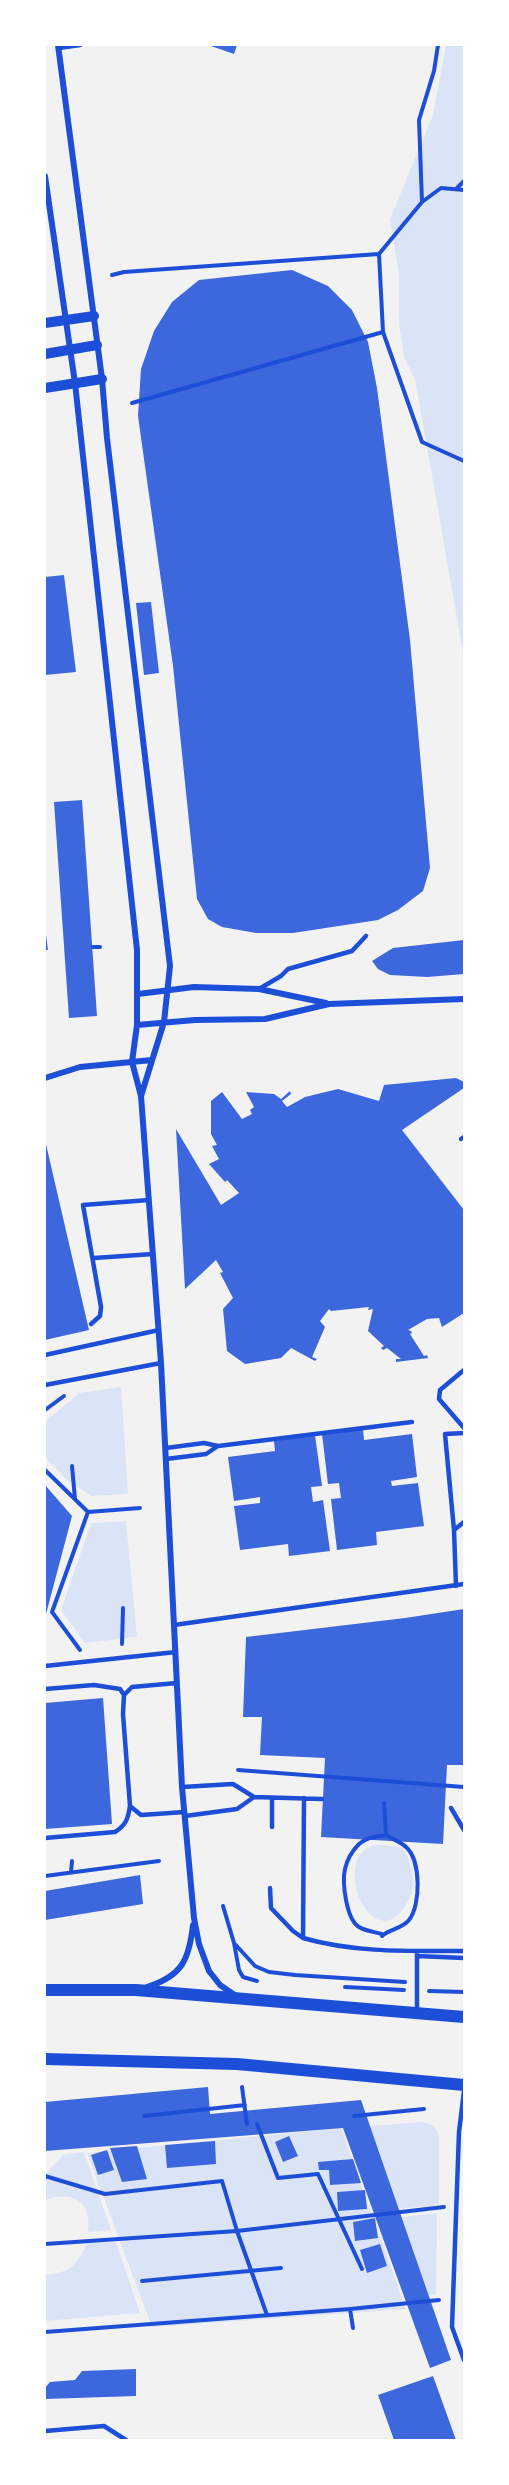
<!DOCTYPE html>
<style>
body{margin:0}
#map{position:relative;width:509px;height:2485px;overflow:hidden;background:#f2f2f2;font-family:Mulish,sans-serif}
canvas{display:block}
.frame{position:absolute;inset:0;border:46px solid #fff;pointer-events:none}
</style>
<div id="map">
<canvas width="509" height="2485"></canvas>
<div class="frame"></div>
</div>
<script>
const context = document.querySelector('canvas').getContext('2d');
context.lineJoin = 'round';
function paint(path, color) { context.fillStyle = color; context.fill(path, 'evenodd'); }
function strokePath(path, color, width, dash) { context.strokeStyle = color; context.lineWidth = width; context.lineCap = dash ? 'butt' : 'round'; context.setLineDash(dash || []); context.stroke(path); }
paint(new Path2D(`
 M446,45h18v613l-49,-279 -11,-22 -5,-33v-49l-9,-56 43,-104z
 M121,1387l7,107 -37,2 -24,-16 -22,-23v-35l34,-29z
 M126,1521l11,116 -52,6 -24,-33 30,-87z
 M383,1845l20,3c9,15 15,37 5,53 -33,61 -77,-37 -38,-54 3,-2 9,-2 13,-2z
 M422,2122c9,2 13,3 17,12v71l-41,4 -28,-83z
 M341,2128l65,181 -254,18 -65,-174z
 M84,2152l27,78 -23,2c4,-31 -16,-42 -43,-32v-25l18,-20z
 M437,2213l-1,81 -8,1 -26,-78z
 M116,2242l24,71 -95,8v-46c25,-2 32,-10 42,-32z`), '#dbe4f7');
paint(new Path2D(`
 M208,45h29l-3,9z
 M292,270l36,16 24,24 16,32 9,46 33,252 20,228 -7,23 -25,19 -20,10 -85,13h-37l-34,-6 -14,-8 -11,-20 -24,-233 -35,-250 3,-47 13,-38 18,-29 27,-22z
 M64,575l12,97 -31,3v-98z
 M151,602l8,71 -15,2 -8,-72z
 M82,800l15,216 -28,2 -15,-216z
 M45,927l3,23h-3z
 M464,940v34l-37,3 -37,-2 -12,-6 -6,-8 21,-13z
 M456,1078l8,4v6l-62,42 62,80v103l-22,14 -3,-9 -12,1 -19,11 3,1 1,2 -2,1 14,22 3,-1 1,3 -32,4v-3h5l-14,-11 -4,2 -2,-2 3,-2 -16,-15 5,-22 -5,1 1,-3 -38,4 -2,-2 -9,12 5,6 -13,30 5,2 -2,2 -24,-13 -10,10 -36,6 -18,-13 -4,-42 10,-11 -13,-25 3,-1 -7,-12 -31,29 -9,-160 45,76 18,-12 -12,-13 -2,2 -16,-18 10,-5 -7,-13 5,-1 -6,-11v-33l11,-9 20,27 10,-5 -2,-4 4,-3 -8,-15 28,2 7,5 9,-8 1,3 -9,7 5,6 18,-10 33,-8 41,12 5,-16z
 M45,1140l44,190 -44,10z
 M363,1429l1,11 48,-6 5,43 -26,4 1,5 26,-3 6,43 -48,6 1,13 -40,5 -6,-51 10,-1 -2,-15 -11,1 -6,-50z
 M315,1435l7,51 -11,1 2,15 10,-2 7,51 -41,5 -1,-12 -48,6 -6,-44 26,-3v-6l-26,4 -6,-44 47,-6 -1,-10z
 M45,1485l27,31 -26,98h-1z
 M464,1609v156h-17l-4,79 -122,-7 4,-79 -65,-3 2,-38h-19l3,-80 159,-19z
 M103,1698l9,126 -67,5v-126z
 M140,1875l3,29 -98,16v-29z
 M208,2087l2,27 151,-14 90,260 -21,8 -87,-240 -298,23v-49z
 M289,2136l9,20 -15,6 -8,-20z
 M215,2141l1,23 -49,4 -2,-23z
 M137,2146l10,33 -25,3 -12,-34z
 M107,2150l7,20 -16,5 -7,-20z
 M353,2159l8,24 -31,2 -1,-15h-10l-1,-8z
 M365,2190l2,19 -29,2 -1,-19z
 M375,2218l3,20 -23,3 -2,-19z
 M380,2244l7,22 -20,7 -7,-23z
 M136,2369v27l-91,3v-11l5,-6 25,-2 7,-9z
 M433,2376l23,64h-62l-16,-45z`), '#3d67dc');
strokePath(new Path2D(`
 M456,189l8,-8
 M422,202l-3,-82 15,-49 4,-26
 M379,254l43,-52 19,-14 23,2
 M112,275l12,-3 255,-18 4,78 39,110 42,19
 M132,403l251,-71
 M93,947h7
 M45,1410l19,-14
 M72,1466l3,33
 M45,1470l43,42 -36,100 28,38
 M88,1512l52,-4
 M122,1644l1,-36
 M238,1770l226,17
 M384,1803l2,32
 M71,1872l1,-11
 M45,1876l114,-15
 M223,1906l11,37 21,23 14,6 26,3 110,7
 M382,1936c7,-7 20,-7 27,-16 12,-15 12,-60 -3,-73 -5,-5 -14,-8 -20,-12 -10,2 -19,2 -27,9 -6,6 -12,16 -14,25 -3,13 1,50 14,58 6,4 16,5 23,7
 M234,1943l5,27 4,7 14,4
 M345,1987l59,3
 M429,1991l35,1
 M242,2087l5,37
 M144,2116l101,-11
 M354,2116l70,-7
 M257,2124l21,54 40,-4 44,95
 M45,2176l60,18 117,-13 15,50 30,84
 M45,2244l192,-13 207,-24
 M142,2281l139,-13
 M350,2309l3,19
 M45,2332l305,-23 89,-9`), '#1d4ed8', 4);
strokePath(new Path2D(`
 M59,48l21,-3
 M259,989l22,-13 7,-7 64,-18 14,-15
 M461,1139l3,-2
 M94,1258l59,-4
 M91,1324l9,-8 1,-9 -18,-102 66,-5
 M45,1355l114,-25
 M464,1370l-24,20 -1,9 25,29
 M45,1385l116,-22
 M166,1448l38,-5 14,3 194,-24
 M166,1459l40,-5 12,-8
 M454,1530l10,-8
 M456,1586l-2,-56 -9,-96 19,-1
 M174,1625l290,-41
 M45,1666l131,-14
 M45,1689l49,-4 26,4 4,6
 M182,1787l51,-3 21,13 68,2
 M304,1798l-1,140c52,15 107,13 161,13
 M130,1806l11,9 44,-3
 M451,1808l13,22
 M185,1816l52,-7 17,-12
 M272,1827v-29
 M45,1838l70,-6c11,-7 13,-13 15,-26l-7,-92 1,-19 8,-8 45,-4
 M270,1888l1,20 22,23 10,7
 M417,1951v60
 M417,1956l47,2
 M464,2091l-5,41 -7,195 12,33
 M45,2431l59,-5 22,14`), '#1d4ed8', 4.5);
strokePath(new Path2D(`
 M58,45l44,334 5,59 63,528 -6,56 -23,74
 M45,176l30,207 62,567v75l-5,37 9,34 20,267 21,424 12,131 5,26 10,27 11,14 16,11
 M138,994l56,-7 65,2 67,14
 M137,1025l58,-5 70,-1 64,-15 135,-5
 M45,1078l35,-11 72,-7
 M147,1987c35,-11 42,-27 46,-62`), '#1d4ed8', 6);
strokePath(new Path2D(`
 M45,323l49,-7
 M45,354l52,-9
 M45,388l57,-9`), '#1d4ed8', 10);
strokePath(new Path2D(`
 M45,1990h91l328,27
 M45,2059l192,5 227,21`), '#1d4ed8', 12);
</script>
